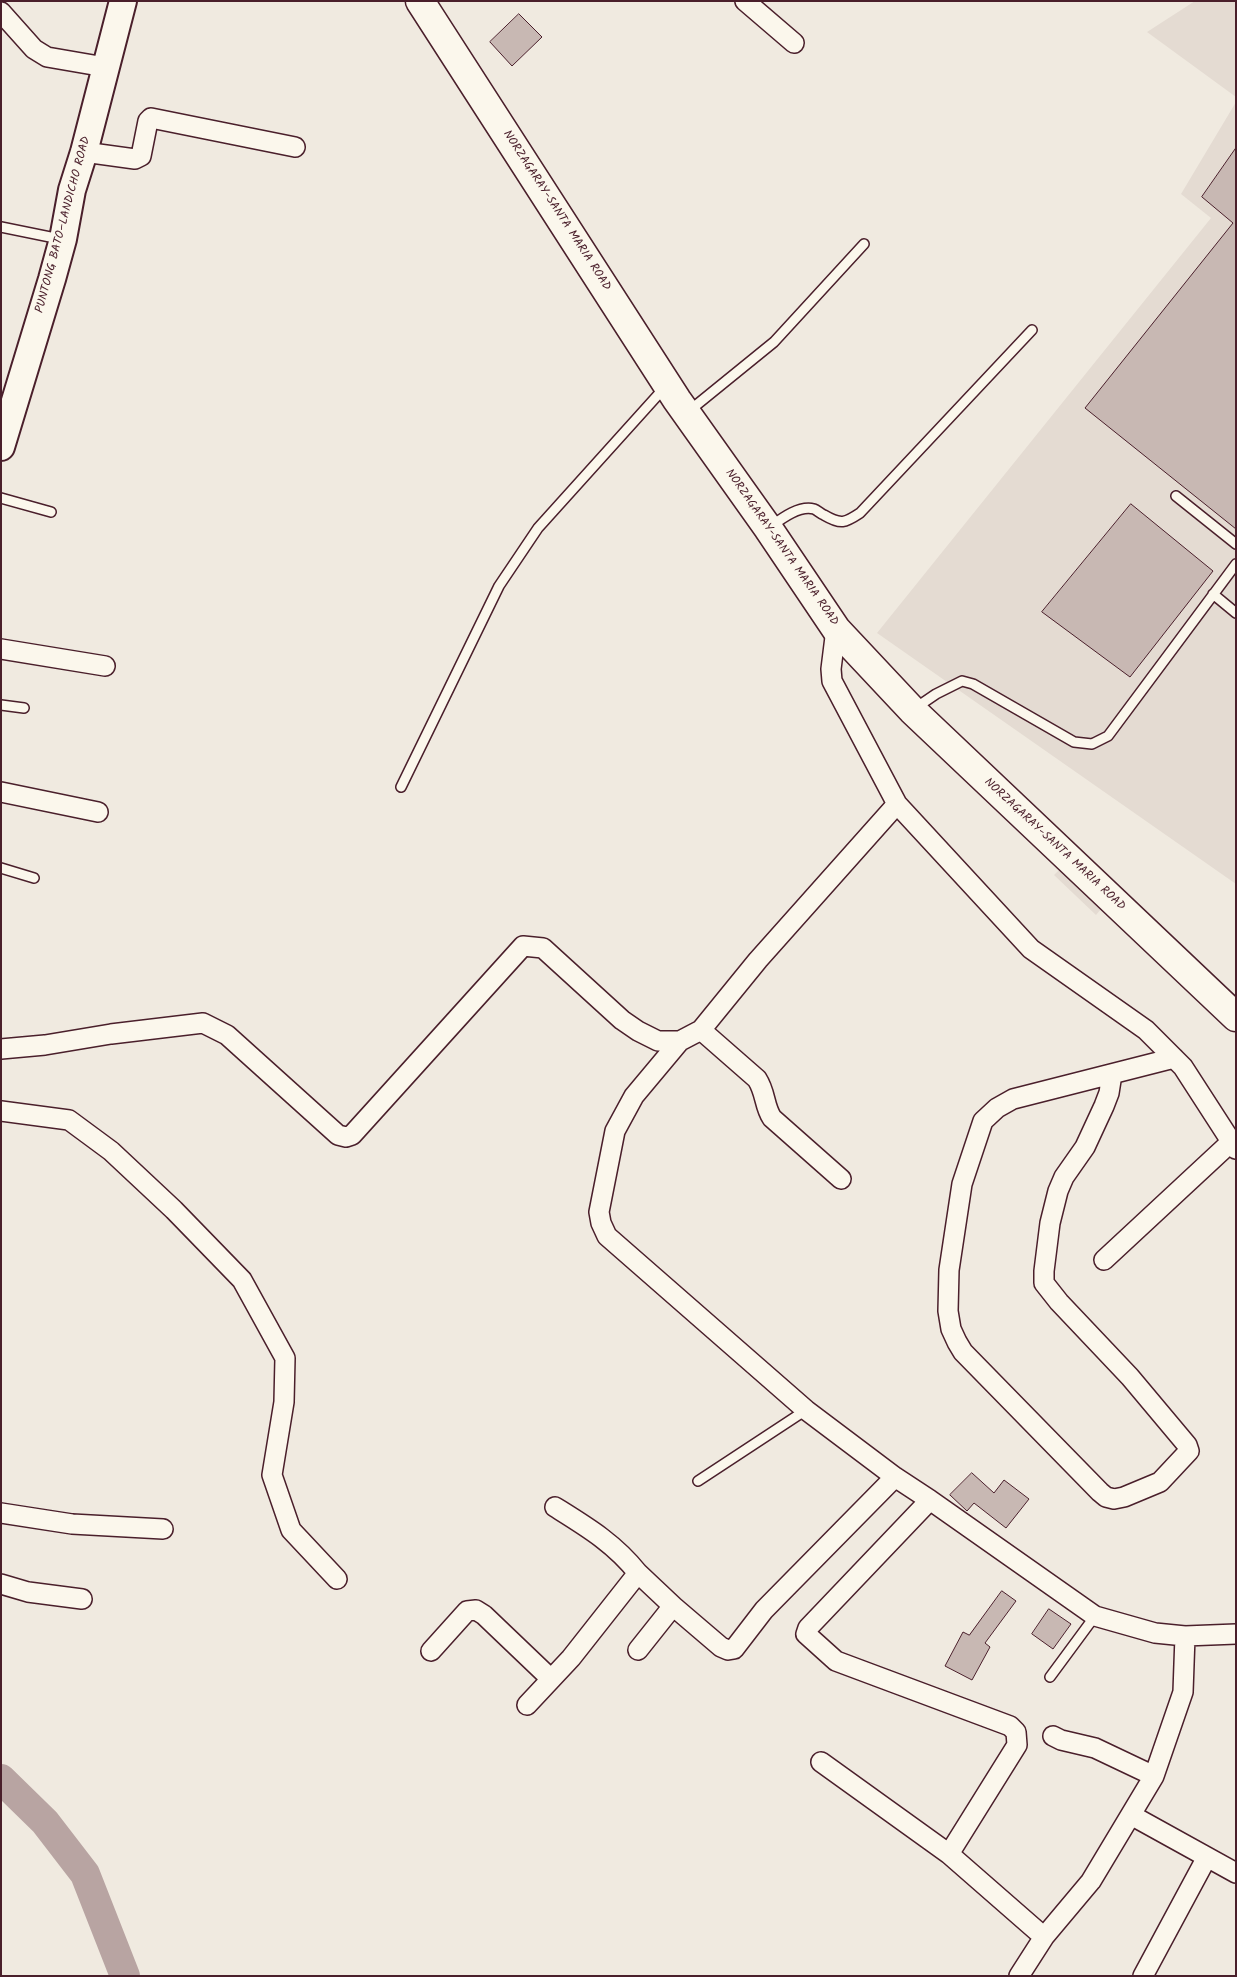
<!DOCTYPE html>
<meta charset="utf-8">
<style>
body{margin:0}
#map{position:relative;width:1237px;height:1977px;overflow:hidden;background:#f0eae0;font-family:Kalam,sans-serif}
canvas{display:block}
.frame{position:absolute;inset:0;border:2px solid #4a1f2b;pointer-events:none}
</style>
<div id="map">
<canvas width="1237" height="1977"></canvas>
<div class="frame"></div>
</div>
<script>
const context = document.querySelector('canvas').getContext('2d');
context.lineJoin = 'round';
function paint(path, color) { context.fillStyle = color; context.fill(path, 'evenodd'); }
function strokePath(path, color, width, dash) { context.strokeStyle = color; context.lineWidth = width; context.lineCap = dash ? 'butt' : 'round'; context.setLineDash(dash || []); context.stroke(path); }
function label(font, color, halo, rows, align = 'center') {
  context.font = font + ' Kalam,sans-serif'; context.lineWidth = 4; context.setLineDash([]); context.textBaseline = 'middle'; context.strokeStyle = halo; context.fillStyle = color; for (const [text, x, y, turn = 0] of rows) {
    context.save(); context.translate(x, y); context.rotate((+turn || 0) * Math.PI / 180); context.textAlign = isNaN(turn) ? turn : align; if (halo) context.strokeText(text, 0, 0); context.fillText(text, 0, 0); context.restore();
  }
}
paint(new Path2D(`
 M1195,1h41v96l-89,-65z
 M1236,102v782l-359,-251 334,-415 -30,-24z
 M1066,863l41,39 -11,13 -42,-40z`), '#e4dbd2');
strokePath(new Path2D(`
 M1,1779l44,43 40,52 40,102`), '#b8a4a2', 30);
const building = new Path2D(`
 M519,14l23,23 -30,29 -22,-24z
 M1236,148v381l-151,-121 148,-185 -31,-26z
 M1131,504l82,67 -83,106 -88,-65z
 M972,1473l22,20 10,-13 25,19 -23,29 -32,-25 -7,8 -17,-16z
 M1002,1591l14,10 -31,42 5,4 -18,33 -27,-14 18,-34 6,3z
 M1049,1609l22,15 -18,25 -21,-15z`);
paint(building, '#c8b8b3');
strokePath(building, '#4a1f2b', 1);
const service = new Path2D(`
 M1,227l59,12
 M689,411l85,-69 90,-98
 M1176,496l60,48
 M1,498l50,14
 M770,527c11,-8 29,-22 44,-18 3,1 7,5 10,6 17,10 21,8 36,-2l172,-183
 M1213,594l23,19
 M1,705l23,3
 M914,709l22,-15 26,-13 11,3 101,58 18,2 16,-8 128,-172
 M401,787l98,-201 39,-58 128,-142
 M1,868l33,10
 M698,1481l108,-71
 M1050,1677l45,-61`);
const minor = new Path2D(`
 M745,1l49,42
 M1,12l33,37 13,8 58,10
 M84,152l51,7 6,-3 7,-35 3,-3 144,29
 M836,629l-5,40 1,12 65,123 134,145 115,81 37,37 53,82
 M1,649l104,17
 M1,792l97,20
 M680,1041l-46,55 -19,35 -16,81 2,11 6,13 199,174 89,67 35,23 165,116 60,17 30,3 51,-2
 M1,1049l44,-4 66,-11 92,-11 24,12 111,100 8,2 6,-2 171,-189 20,2 79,72 16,11 20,10h22l21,-11
 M1112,1074l-3,19 -5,13 -19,41 -21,30 -6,14 -8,32 -6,48v12l15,19 71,75 57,68 2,6 -29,31 -36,15 -10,2 -8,-2 -6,-5 -137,-140 -6,-10 -6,-13 -3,-18 1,-41 13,-86 21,-63 14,-13 16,-9 161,-41
 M1,1111l68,9 42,31 63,59 68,70 43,78 -1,44 -12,73 19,55 46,49
 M841,1179l-69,-61c-8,-12 -6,-25 -15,-39l-56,-49 57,-70 139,-156
 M1104,1260l127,-118
 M555,1507c32,20 59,36 83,66
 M1,1513l71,11 91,5
 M1,1584l27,8 54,7
 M638,1650l35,-44 48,41 7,3 6,-1 30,-39 131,-133
 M431,1651l36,-40 9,-1 8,5 67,64
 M527,1705l44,-47 67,-85 35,33
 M1053,1736l8,4 34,8 59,28
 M821,1762l128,92 68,-109 -1,-13 -6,-6 -174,-65 -30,-27 2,-6 122,-128
 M1131,1815l105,58
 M949,1854l95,83
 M1019,1976l25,-39 47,-56 63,-105 29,-84 2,-56
 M1143,1976l64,-119`);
const secondary = new Path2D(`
 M1,447l51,-168 11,-40 9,-49 12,-38 39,-151`);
const primary = new Path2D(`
 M420,1l257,399 91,128 68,101 76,81 324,307`);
strokePath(service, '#4a1f2b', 12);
strokePath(minor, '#4a1f2b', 22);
strokePath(secondary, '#4a1f2b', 30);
strokePath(primary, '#4a1f2b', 31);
strokePath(service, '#fbf7ec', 9);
strokePath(minor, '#fbf7ec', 19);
strokePath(secondary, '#fbf7ec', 26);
strokePath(primary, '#fbf7ec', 28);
label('12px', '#4a1f2b', '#fbf7ec', [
 ["NORZAGARAY-SANTA MARIA ROAD",556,211,57],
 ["PUNTONG BATO–LANDICHO ROAD",64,225,-75],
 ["NORZAGARAY-SANTA MARIA ROAD",781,548,55],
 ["NORZAGARAY-SANTA MARIA ROAD",1054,845,43]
]);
</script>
